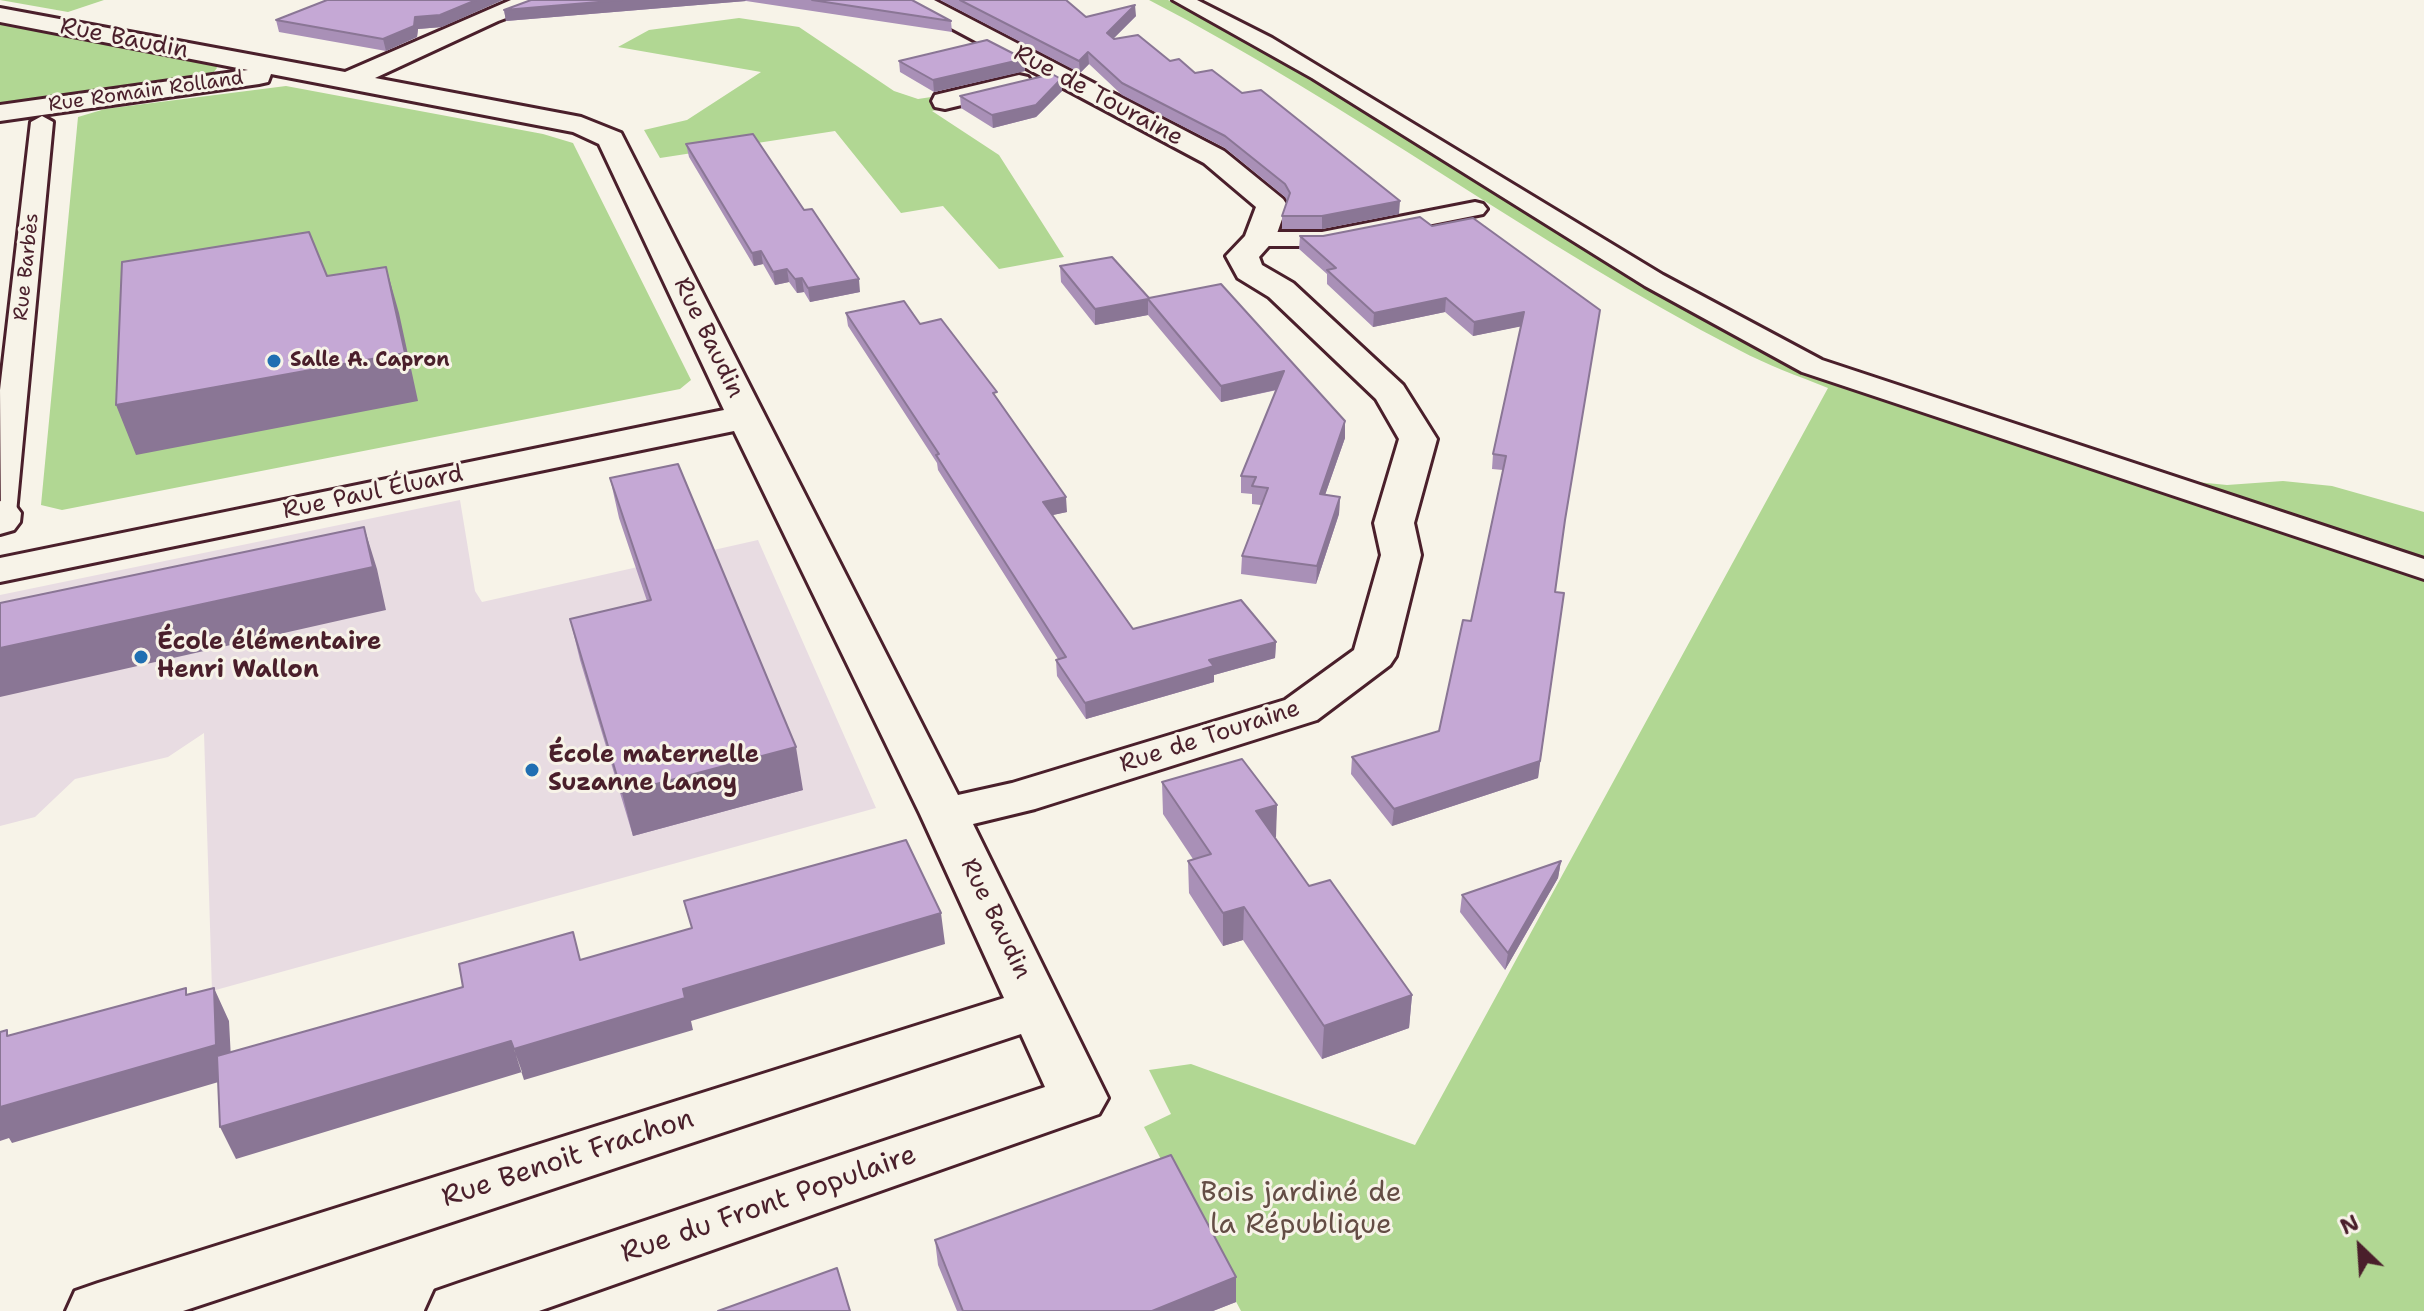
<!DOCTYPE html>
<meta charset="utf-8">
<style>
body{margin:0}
#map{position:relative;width:2424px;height:1311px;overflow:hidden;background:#f7f3e8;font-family:"Shantell Sans",sans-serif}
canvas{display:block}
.north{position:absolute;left:2320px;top:1207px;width:80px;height:80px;-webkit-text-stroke:6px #f7f3e8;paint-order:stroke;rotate:335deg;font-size:22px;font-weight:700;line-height:32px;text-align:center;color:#4a1f2b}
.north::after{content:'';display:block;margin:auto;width:28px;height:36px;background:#4a1f2b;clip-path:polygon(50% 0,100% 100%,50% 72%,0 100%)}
</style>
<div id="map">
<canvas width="2424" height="1311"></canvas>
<div class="north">N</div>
</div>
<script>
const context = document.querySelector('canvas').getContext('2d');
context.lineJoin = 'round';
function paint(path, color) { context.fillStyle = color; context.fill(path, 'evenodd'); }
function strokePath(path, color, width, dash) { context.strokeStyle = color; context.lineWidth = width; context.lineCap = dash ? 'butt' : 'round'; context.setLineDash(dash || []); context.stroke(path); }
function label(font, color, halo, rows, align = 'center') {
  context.font = font + ' "Shantell Sans",sans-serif'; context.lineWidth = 6; context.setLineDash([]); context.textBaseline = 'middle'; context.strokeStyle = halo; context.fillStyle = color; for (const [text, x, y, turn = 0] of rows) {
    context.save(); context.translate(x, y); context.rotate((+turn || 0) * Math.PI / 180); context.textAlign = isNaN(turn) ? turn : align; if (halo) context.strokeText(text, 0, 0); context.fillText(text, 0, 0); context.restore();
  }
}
paint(new Path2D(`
 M460,500l15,91 7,11 276,-62 118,268 -664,183 -8,-258 -36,24 -93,22 -40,38 -35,9v-231z`), '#e8dce2');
paint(new Path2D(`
 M0,0h104l-36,12z
 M1149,0h19c218,102 405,259 621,363l635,213v735h-1183l-97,-184 27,-13 -22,-44 42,-6 224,81 413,-757c-30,-12 -61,-23 -89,-38 -204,-105 -387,-245 -590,-350z
 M739,18l60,9 95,64 24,8 20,-3 18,10 -24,5 67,44 65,102 -65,12 -56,-63 -42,7 -66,-82 -175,27 -16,-28 43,-10 74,-48 -143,-25 31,-17z
 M0,21l215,41 2,6 -4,5 -14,5 -199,26z
 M286,86l257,48 30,9 118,237 -11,9 -618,121 -21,-5 37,-388 27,-8z
 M2166,479l61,6 56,-4 49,5 92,26v50z`), '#b1d793');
const lane = new Path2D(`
 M1173,0h24l75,38 391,237 159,85 602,199v20l-622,-207 -157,-86 -333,-208z
 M42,116l11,6 -37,391 -4,6 -11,3 -1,-132 31,-268z
 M1475,202l8,2 4,5 -4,5 -161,32h-63l-9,-2 -3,-5 3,-5 9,-2h63z`);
const street = new Path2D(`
 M511,0h34l-4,5 -43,16 -123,57 206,39 40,16 337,662 54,-12 273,-83 69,-50 27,-95 -7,-32 25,-84 -23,-40 -107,-102 -31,-19 -12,-22 19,-20 11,-29 -52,-44 -296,-158 -4,-5h30l290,151 59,48 4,6 -12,34 -16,18 3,8 31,18 110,102 34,54 -23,84 7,32 -25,101 -6,9 -73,55 -282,89 -62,15 135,274 -9,16 -560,197h-112l9,-20 23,-8 586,-196 -24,-53 -838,277h-117l9,-20 23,-8 906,-285 -84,-184 -186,-383 -734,151v-24l724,-148 -125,-266 -26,-12 -302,-58 -3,8 -9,2 -259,37v-16l248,-35 -248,-48v-14l345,64z
 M1019,75l9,2 4,6 -4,6 -83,20 -10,-2 -3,-6 3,-6z
 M0,501l15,4 6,8 -1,9 -6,8 -14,4z`);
strokePath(lane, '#4a1f2b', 6);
strokePath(street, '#4a1f2b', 6);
paint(lane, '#f7f3e8');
paint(street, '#f7f3e8');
paint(new Path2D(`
 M531,0h381l39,21 1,11 -206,-31 -240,20 -2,-11z
 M940,0h126l20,17 50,-1 -22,22 81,35 204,141 -77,15h-40v-13l5,-15 -2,-4 -60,-49 -103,-53 -33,-31 -9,9z
 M276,20l166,7 -24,2 -1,8 -31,14 -107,-19z
 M1024,59l1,12 -91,21 -34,-20 -1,-11z
 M1061,79l1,12 -26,26 -43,11 -32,-20 -1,-12z
 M686,144l118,66 56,82 -50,10 -6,-10 -7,1 -8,-11 -14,3 -12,-21 -9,2 -65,-109z
 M1432,226l168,84 -37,224 -8,58 -17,186 -146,48 -41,-52 1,-17 87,-26 32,-110 32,-151 -11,-1 1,-15 28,-128 -48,10 -28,-24 -72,15 -46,-43v-10l-28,-25 1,-13h23z
 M1112,257l37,41 72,-14 124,137v17l-20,57 15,2 -1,17 -23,70 -75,-10 1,-18 19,-51 -9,-1v-10l-11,-1v-17l36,-86 -56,12 -73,-87 -53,10 -34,-43 -1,-16z
 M846,313l74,11 77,74 70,114 -15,3 81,114 143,13 -1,16 -61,17v7l-128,37 -29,-43 -1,-16 2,-1 -120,-189 -1,-7 -89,-137z
 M610,478l193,312 -170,46 -53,-176 -10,-41 77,-18 -28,-83z
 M1162,782l115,23 -2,33 34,48 103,109 -3,33 -87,31 -79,-119 -20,6 -34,-53 -1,-32 5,-2 -30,-45z
 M1561,861l-3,17 -53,92 -45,-58 2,-17z
 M935,1240l301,62 -23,9h-256l-19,-46z`), '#a990b7');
paint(new Path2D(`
 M476,0h27l-61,27 -24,2 -1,8 -31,14 -3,-12 32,-22z
 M622,0h123l1,1 -240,20 -2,-11z
 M1135,5l1,11 -29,29v-12z
 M1088,52l1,12 -9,9 -1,-12z
 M1024,59l1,12 -91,21 -1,-12z
 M1061,79l1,12 -26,26 -43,11 -1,-13z
 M1400,201l-1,13 -77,15v-13z
 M761,251l2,13 -9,2 -2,-13z
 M386,267l13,46 19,88 -282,54 -20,-50z
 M787,269l2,13 -14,3 -2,-13z
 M802,278l2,14 -7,1 -2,-14z
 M859,279l1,13 -50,10 -2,-14z
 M1446,298l-1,14 -72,15 1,-14z
 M1148,299v16l-53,10v-16z
 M1524,312l-1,14 -50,10 1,-14z
 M1284,371v17l-63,14v-16z
 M1345,421v17l-26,74 1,-18z
 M1066,497l1,15 -23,5 -1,-15z
 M1340,497l-1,17 -23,70 1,-18z
 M364,527l13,42 9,41 -386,87v-49z
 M1564,593l-26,185 -146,48 2,-17z
 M1276,642l-1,16 -61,17v7l-128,37 -1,-16 124,-43z
 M796,747l7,43 -170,46 -11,-43z
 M1277,805l-1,32 -20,7v-33z
 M1561,861l-3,17 -53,92 3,-17z
 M1244,907l-1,33 -20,6v-33z
 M941,913l4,31 -254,77 2,9 -169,50 -10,-31 169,-60z
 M214,988l15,33 3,57 -220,65 -3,-5 -9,3v-34z
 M1412,995l-3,33 -87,31 2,-33z
 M511,1041l11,31 -286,87 -16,-32z
 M1236,1277v25l-23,9h-61z`), '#8a7695');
const building = new Path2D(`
 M327,0h149l-36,15 -25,2 -1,9 -31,13 -107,-19z
 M531,0h91l-118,10z
 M812,0h100l39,21z
 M960,0h106l20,17 49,-12 -28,28 7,6 24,-4 32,26 9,-2 16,14 17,-3 30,23 19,-3 139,111 -78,15h-40l8,-23 -5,-9 -60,-48 -103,-53 -34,-31 -9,9z
 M987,40l37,19 -91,21 -34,-19z
 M1052,74l9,5 -25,26 -44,10 -32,-19z
 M753,134l51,76 8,-1 47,70 -51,9 -6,-10 -7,1 -8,-10 -14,3 -12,-21 -9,2 -66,-109z
 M1420,217l12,9 41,-8 127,92 -35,210 -10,72 9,1 -24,168 -146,48 -42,-52 87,-26 24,-111 8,1 35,-165 -13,-2 31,-142 -50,10 -28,-24 -72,15 -47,-43 9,-2 -36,-32h23z
 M309,232l18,44 59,-9 19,86 -289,52 6,-143z
 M1112,257l37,41 72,-14 124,137 -25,73 20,3 -23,69 -75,-10 26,-68 -16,-2 4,-9 -15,-1 43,-105 -63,15 -73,-87 -53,10 -35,-43z
 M904,301l16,23 21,-5 56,73 -4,1 73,104 -23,5 90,127 108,-29 35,42 -67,18 5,6 -129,37 -29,-43 10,-3 -130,-202 3,-1 -93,-141z
 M678,464l118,283 -174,46 -52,-174 81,-19 -41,-122z
 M364,527l9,40 -373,81v-45z
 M1242,759l35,46 -21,6 53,75 21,-6 82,115 -88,31 -80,-119 -21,6 -35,-52 23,-7 -49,-72z
 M906,840l35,73 -258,76 2,9 -171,51 -3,-8 -291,86 -3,-71 246,-69 -4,-23 114,-32 7,28 112,-32 -8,-27z
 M1561,861l-53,92 -46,-58z
 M186,988v7l28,-7 2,57 -216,62v-75l7,-2v6z
 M1171,1155l65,122 -84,34h-189l-28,-71z
 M837,1268l13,43h-132z`);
paint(building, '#c5a8d5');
strokePath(building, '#8a7695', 2);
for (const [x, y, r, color] of [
 [274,361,8,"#1f6fb2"],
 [141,657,8,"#1f6fb2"],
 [532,770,8,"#1f6fb2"]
]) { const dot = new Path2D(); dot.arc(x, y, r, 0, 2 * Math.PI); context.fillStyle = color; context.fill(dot); strokePath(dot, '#f7f3e8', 3); }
label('20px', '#4a1f2b', '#f7f3e8', [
 ["Rue Romain Rolland",146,92,-8],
 ["Rue Barbès",27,267,-84]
]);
label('bold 20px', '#4a1f2b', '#f7f3e8', [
 ["Salle A. Capron",290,361]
], 'left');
label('24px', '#4a1f2b', '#f7f3e8', [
 ["Rue Baudin",124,39,11],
 ["Rue de Touraine",1098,96,28],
 ["Rue Baudin",708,338,64],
 ["Rue Paul Éluard",373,493,-12],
 ["Rue de Touraine",1210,737,-18],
 ["Rue Baudin",995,919,64]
]);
label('bold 24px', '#4a1f2b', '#f7f3e8', [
 ["École élémentaire",157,643],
 ["Henri Wallon",157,671],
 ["École maternelle",548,756],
 ["Suzanne Lanoy",548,784]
], 'left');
label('28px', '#4a1f2b', '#f7f3e8', [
 ["Rue Benoit Frachon",568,1159,-18],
 ["Rue du Front Populaire",769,1205,-19]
]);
label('28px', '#644d45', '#f7f3e8', [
 ["Bois jardiné de",1301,1194],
 ["la République",1301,1226]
]);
</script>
